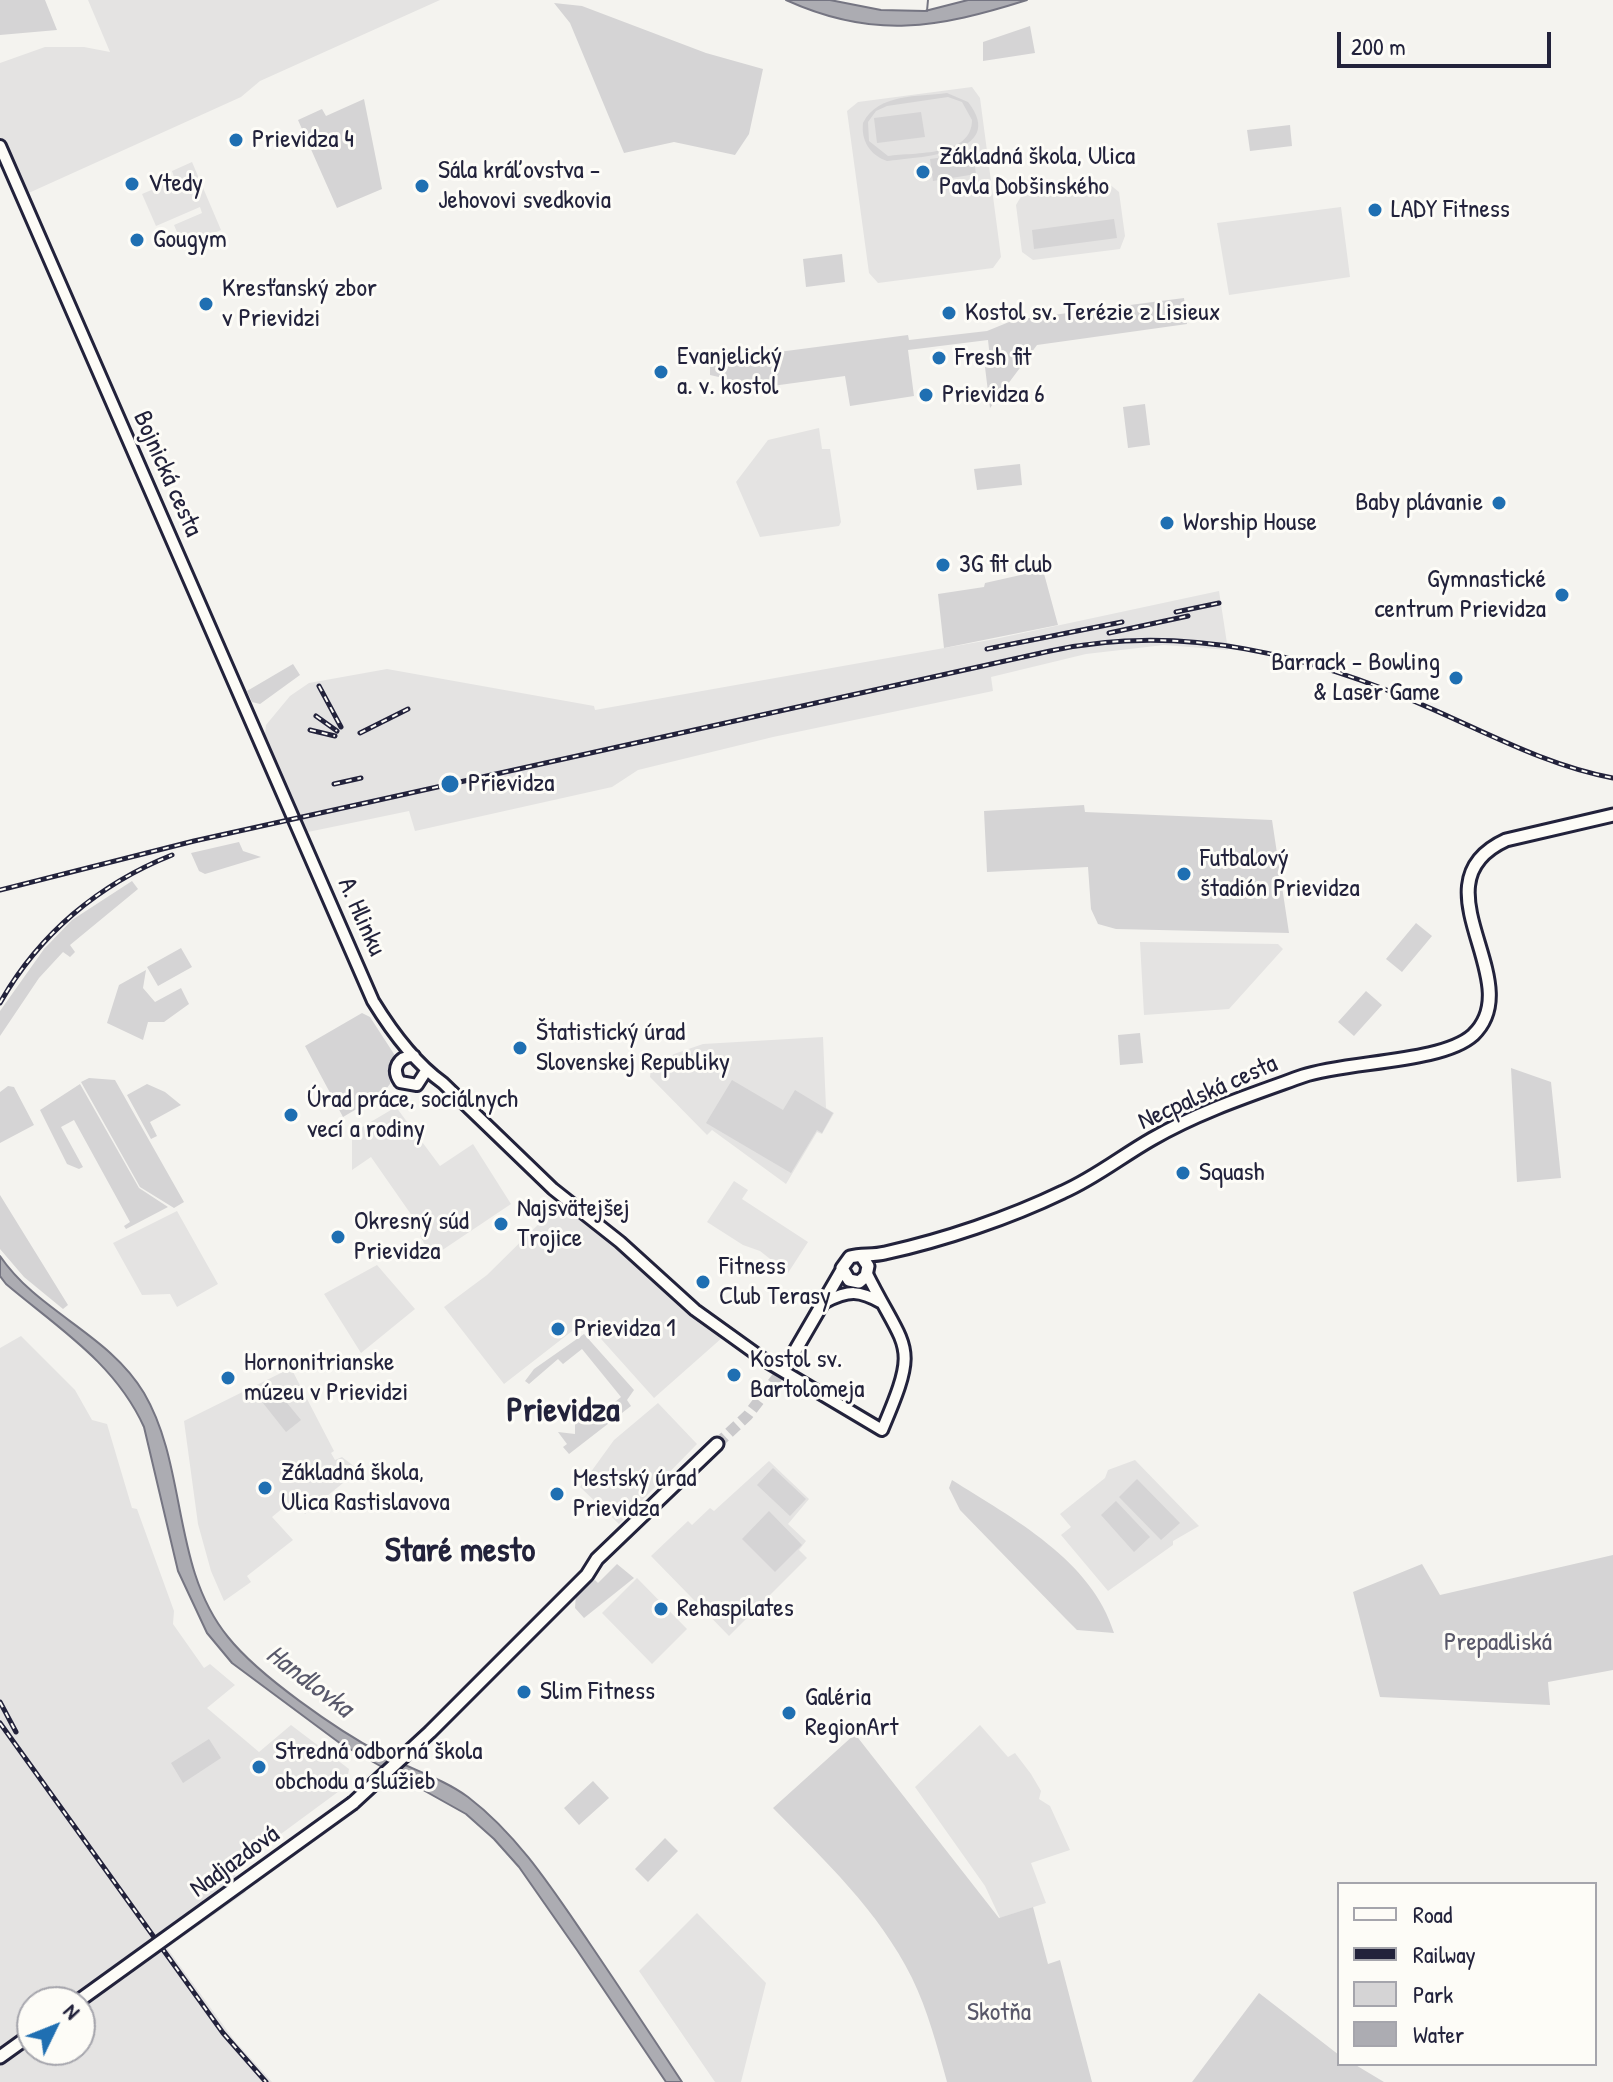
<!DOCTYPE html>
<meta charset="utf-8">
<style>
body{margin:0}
#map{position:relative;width:1613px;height:2082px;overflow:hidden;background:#f4f3ef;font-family:"Patrick Hand",sans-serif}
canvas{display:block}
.legend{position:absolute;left:1337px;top:1882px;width:260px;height:184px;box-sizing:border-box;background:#fdfcf7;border:2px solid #a5a5ac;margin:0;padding:10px 14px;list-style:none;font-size:24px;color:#22223b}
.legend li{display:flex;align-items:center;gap:16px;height:40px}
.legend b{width:40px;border:2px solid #a5a5ac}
.north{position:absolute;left:16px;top:1986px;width:80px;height:80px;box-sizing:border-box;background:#fdfcf7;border:2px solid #a5a5ac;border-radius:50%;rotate:47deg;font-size:22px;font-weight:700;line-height:32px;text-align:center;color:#22223b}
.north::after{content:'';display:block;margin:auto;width:28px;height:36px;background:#1f6fb2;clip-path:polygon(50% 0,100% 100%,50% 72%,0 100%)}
.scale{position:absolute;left:1337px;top:32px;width:214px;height:36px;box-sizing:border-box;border:4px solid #22223b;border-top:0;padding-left:10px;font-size:24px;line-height:28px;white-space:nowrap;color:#22223b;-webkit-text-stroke:6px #fdfcf7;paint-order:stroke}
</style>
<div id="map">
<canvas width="1613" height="2082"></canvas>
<ul class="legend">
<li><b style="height:10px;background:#fdfcf7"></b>Road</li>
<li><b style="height:10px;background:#22223b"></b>Railway</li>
<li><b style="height:22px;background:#d5d4d5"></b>Park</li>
<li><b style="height:22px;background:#acacb2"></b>Water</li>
</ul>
<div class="north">N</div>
<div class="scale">200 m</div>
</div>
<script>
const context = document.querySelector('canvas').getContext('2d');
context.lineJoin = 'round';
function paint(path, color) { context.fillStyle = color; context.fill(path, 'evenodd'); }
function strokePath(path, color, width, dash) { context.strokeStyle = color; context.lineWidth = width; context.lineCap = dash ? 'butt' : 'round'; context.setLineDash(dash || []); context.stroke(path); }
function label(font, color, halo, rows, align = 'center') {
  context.font = font + ' "Patrick Hand",sans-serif'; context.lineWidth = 6; context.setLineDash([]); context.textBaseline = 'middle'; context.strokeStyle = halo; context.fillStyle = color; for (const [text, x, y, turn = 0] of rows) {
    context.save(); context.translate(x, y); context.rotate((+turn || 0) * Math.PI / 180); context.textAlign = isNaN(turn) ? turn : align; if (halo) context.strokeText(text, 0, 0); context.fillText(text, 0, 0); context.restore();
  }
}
paint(new Path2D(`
 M88,0h352l-180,81 -19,16 -219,99 -22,-50v-83l45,-16h39l26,5z
 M972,87l8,11 21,159 -8,11 -115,15 -9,-10 -22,-162 11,-9z
 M192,162l29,68 -38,16 -9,-21 28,-12 -2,-6 -44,19 -14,-32 33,-14 -3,-9z
 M1083,180l2,6 23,-3 11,9 6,44 -5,13 -87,11 -11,-8 -6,-47 7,-12z
 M1341,207l9,70 -121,18 -12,-72z
 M819,428l3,21h8l11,73 -2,4 -79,11 -24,-55 32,-42z
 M1219,591l9,59 -64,-5 -78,9 -95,23 2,14 -220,46 -135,33 -26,17 -197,44 -6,-20 -101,21 -43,-98 1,-9 24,-29 19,-13 78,-14 207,37 1,4 400,-71z
 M1140,942l138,2 5,5 -54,60 -85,6z
 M823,1037l3,71 8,5 -12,21 -5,-2 -31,52 -74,-54 -5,5 -57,-58 1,-8 23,-15 29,-10z
 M396,1107l44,59 33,-22 38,60 -79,53 -12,-21 4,-3 -53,-76 -19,13v-37z
 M734,1181l14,9 -6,9 66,43 -20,31 -28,-22 -17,-6 -36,-23z
 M562,1201l161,136 -69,61 -69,-77 -81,63 -60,-77 43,-32z
 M177,1211l41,73 -41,23 -7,-13 -28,1 -29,-52z
 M377,1265l38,44 -54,44 -37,-59z
 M21,1336l54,54 17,30 15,4 25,84 5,1 37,102 -1,13 31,44 6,-4 25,21 -28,23 52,44 32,-27 58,44 -3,17 -114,84 14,22 -79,56 67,92 38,42h-272v-734zM32,2002h48v48h-48z
 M291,1368l43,83 -3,2 4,7 7,-3 17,13 -54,44 -10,-16 -23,19 21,23 -46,36 4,6 -27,19 -13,-30 -13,-47 -14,-103z
 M658,1403l39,41 -78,80 -39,-37 34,-47z
 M1135,1460l64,66 -26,15v4l-65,46 -47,-56 10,-8 -11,-13 45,-36 3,-8z
 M769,1461l40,38 -21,25 18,17 -7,9 8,8 -78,78 -78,-80 37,-35 4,4 18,-17 4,3z
 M637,1578l50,51 -35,35 -50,-51z
 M980,1725l28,32 7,-4 16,21 10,17 -2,8 11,7 20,44 -39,13 15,40 -46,15 -15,-32 -70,-99z
 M697,1913l69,70 -25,99h-26l-76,-111z`), '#e4e3e2');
paint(new Path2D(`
 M0,0h45l12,30 -57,5z
 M554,3l28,3 124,47 57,16 -14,65 -14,21 -61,-13 -50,11 -54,-130z
 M1030,26l5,27 -52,8v-19z
 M947,93l21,9c41,53 -52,55 -81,59 -17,-6 -26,-20 -24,-38 15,-30 55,-26 84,-30zM948,97l14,5 10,18c0,37 -57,32 -84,36l-19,-15 -1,-19 8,-11 11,-5z
 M364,99l18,90 -45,19 -39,-88 24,-11 4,7z
 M921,112l4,25 -48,6 -3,-25z
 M1290,125l2,21 -42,5 -3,-21z
 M973,153l3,21 -43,7 -3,-22z
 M1114,219l3,19 -83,11 -2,-19z
 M842,254l3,28 -39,5 -3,-28z
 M1184,298l3,26 -150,21 -47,63 -6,-49 6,-1 -2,-18 -80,10 6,46 -64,10 -5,-30 -102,14 -7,-9 -26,-6v-14l198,-26 1,5 78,-9 27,-11z
 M1145,404l5,41 -22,3 -5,-41z
 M1020,464l2,21 -45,5 -3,-21z
 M1043,570l15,55 -114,23 -6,-54 46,-7 1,-4z
 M293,664l7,11 -40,29 -8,-2 -5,-11z
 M1084,805l1,7 187,8 17,113 -173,-4 -18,-5 -7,-15 -3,-42 -101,5 -3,-61z
 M239,842l4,9 18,6 -56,17 -6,-3 -8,-18z
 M132,881l6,8 -68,56 5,7 -5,5 -7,-5 -24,26 -39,58v-25l44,-62 28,-29z
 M1416,923l16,13 -30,36 -16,-13z
 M181,948l11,19 -34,19 -11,-19z
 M146,970l-3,18 12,14 26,-14 8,16 -25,18h-16l-5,18 -36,-17 12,-38z
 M1366,991l16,14 -28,31 -16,-14z
 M362,1013l8,4 24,37 -4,30 -8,10 -39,23 -38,-71z
 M1140,1033l3,30 -23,2 -2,-30z
 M1511,1068l40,14 10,96 -44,4z
 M89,1078l26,2 69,122 -10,6 -34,-21 -59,-105z
 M732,1080l51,30 12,-20 38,23 -11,20 -5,-3 -26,43 -85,-50z
 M80,1084l59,104 29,19 -42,22 -2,-3 6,-4 -56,-102 -13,7 22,40 -4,2 -12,-5 -27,-54z
 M147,1084l18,8 16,13 -31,17 7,14 -6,3 -24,-44z
 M8,1086l6,1 20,38 -34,18v-51z
 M0,1195l68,110 -5,4 -39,-32 -24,-28z
 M584,1334l50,56 -7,10 4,6 -62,48 -6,-7 4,-3 -9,-12 17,2v-18l13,-11 10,11 23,-19 -39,-48 -19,15 -5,-5 -29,25 -4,-3 9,-12z
 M278,1392l23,28 -15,12 -23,-29z
 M773,1468l33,31 -16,17 -33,-31z
 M1137,1479l43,44 -19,17 -42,-43z
 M952,1480c60,38 140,80 162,153l-37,-3 -13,-13 -104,-107 -11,-22z
 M1116,1501l34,36 -16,15 -33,-37z
 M769,1511l33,34 -27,27 -33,-33z
 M1613,1555v115l-65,12 2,23 -170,-8 -27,-105 69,-28 18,31z
 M617,1564l17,14 -50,40 -9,-10 1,-14 19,-14 3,3z
 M855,1734l144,184 34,-11 15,57 12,-4 32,122h-145c-10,-36 -19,-71 -35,-104 -33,-67 -88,-118 -139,-170z
 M209,1739l12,19 -38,25 -12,-20z
 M593,1781l16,17 -30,27 -15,-17z
 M665,1838l13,13 -30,31 -13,-13z
 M1259,1993l80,62v9h15l30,18h-192z`), '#d5d4d5');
const water = new Path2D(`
 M786,0h44l51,10 44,1 43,-11h59c-89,28 -153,40 -241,0z
 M0,1256c38,56 109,78 144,137 44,75 27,174 84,244 31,39 109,93 154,117 28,15 60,24 86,43 50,38 85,93 120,144 32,47 63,94 94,141h-16l-89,-132 -58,-83 -25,-28 -28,-25 -125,-70 -109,-81 -25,-30 -29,-62 -34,-144c-29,-64 -86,-99 -138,-143l-6,-8z`);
paint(water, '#acacb2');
strokePath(water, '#757582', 2);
strokePath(new Path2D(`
 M927,11l1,-11`), '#757582', 2);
strokePath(new Path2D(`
 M717,1444l31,-29 40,-52`), '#cac9cb', 11, [11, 5.5]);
const secondary = new Path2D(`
 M0,146l373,855c19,31 42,62 70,82l110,106 67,53 75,68 71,51 116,69c38,-89 25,-76 -15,-156
 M414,1056c-16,0 -23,13 -14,26l17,3 9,-14
 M825,1302c24,-12 34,-12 57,1`);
const primary = new Path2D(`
 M862,1257l6,9 -2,10 -7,6 -10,-2 -7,-12 8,-11c11,-3 23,-1 35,-4 59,-13 124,-35 178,-61 32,-14 59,-36 89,-53 46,-27 101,-45 151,-63 44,-15 139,-13 170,-41 57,-54 -61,-152 33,-195l107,-25
 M788,1363l54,-93
 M353,1803l77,-71 157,-157 10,-16 120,-115
 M0,2057l32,-23`);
strokePath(secondary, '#22223b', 16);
strokePath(primary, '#22223b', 17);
strokePath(secondary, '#fdfcf7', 10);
strokePath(primary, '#fdfcf7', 11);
const rail = new Path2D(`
 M1176,612l43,-9
 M1109,633l79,-17
 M987,649l135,-27
 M319,686l22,41
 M316,716l21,15
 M310,730l25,6
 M360,733l48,-24
 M334,784l27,-6
 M0,890l194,-49 856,-190c132,-29 261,4 382,58 59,26 117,57 181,69
 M0,1003c39,-69 99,-119 172,-148
 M0,1702l16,30
 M0,1723l223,310 43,49`);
strokePath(rail, '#22223b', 5);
strokePath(rail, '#fdfcf7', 2, [6]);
const primaryBridge = new Path2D(`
 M77,2002l276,-199`);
strokePath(primaryBridge, '#22223b', 17, []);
strokePath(primaryBridge, '#fdfcf7', 11);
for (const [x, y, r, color] of [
 [236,140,8,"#1f6fb2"],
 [923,172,8,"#1f6fb2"],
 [132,184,8,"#1f6fb2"],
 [422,186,8,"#1f6fb2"],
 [1375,210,8,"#1f6fb2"],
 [137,240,8,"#1f6fb2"],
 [206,304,8,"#1f6fb2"],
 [949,313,8,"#1f6fb2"],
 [939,358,8,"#1f6fb2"],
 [661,372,8,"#1f6fb2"],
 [926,395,8,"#1f6fb2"],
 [1499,503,8,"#1f6fb2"],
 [1167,523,8,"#1f6fb2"],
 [943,565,8,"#1f6fb2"],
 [1562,595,8,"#1f6fb2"],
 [1456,678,8,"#1f6fb2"],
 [450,784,10,"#1f6fb2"],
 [1184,874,8,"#1f6fb2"],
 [520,1048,8,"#1f6fb2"],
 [291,1115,8,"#1f6fb2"],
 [1183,1173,8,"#1f6fb2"],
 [501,1224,8,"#1f6fb2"],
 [338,1237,8,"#1f6fb2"],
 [703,1282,8,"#1f6fb2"],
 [558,1329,8,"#1f6fb2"],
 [734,1375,8,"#1f6fb2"],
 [228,1378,8,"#1f6fb2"],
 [265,1488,8,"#1f6fb2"],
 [557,1494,8,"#1f6fb2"],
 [661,1609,8,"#1f6fb2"],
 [524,1692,8,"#1f6fb2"],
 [789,1713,8,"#1f6fb2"],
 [259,1767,8,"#1f6fb2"]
]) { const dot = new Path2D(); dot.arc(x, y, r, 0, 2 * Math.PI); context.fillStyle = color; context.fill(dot); strokePath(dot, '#fdfcf7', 3); }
label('26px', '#22223b', '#fdfcf7', [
 ["Prievidza 4",252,140],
 ["Základná škola, Ulica",939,157],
 ["Pavla Dobšinského",939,187],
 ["Sála kráľovstva -",438,171],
 ["Jehovovi svedkovia",438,201],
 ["Vtedy",148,184],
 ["LADY Fitness",1391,210],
 ["Gougym",153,240],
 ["Kresťanský zbor",222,289],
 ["v Prievidzi",222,319],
 ["Kostol sv. Terézie z Lisieux",965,313],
 ["Evanjelický",677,357],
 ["a. v. kostol",677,387],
 ["Fresh fit",955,358],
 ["Prievidza 6",942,395],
 ["Baby plávanie",1483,503,"right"],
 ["Worship House",1183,523],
 ["3G fit club",959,565],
 ["Gymnastické",1546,580,"right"],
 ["centrum Prievidza",1546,610,"right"],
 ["Barrack - Bowling",1440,663,"right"],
 ["& Laser Game",1440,693,"right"],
 ["Prievidza",468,784],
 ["Futbalový",1200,859],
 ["štadión Prievidza",1200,889],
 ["Štatistický úrad",536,1033],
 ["Slovenskej Republiky",536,1063],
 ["Úrad práce, sociálnych",307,1100],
 ["vecí a rodiny",307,1130],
 ["Squash",1199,1173],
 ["Najsvätejšej",517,1209],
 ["Trojice",517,1239],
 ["Okresný súd",354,1222],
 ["Prievidza",354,1252],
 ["Fitness",719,1267],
 ["Club Terasy",719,1297],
 ["Prievidza 1",574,1329],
 ["Kostol sv.",750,1360],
 ["Bartolomeja",750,1390],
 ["Hornonitrianske",244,1363],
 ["múzeu v Prievidzi",244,1393],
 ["Základná škola,",281,1473],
 ["Ulica Rastislavova",281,1503],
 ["Mestský úrad",573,1479],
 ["Prievidza",573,1509],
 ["Rehaspilates",677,1609],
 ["Slim Fitness",540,1692],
 ["Galéria",805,1698],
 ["RegionArt",805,1728],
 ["Stredná odborná škola",275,1752],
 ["obchodu a služieb",275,1782]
], 'left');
label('26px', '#22223b', '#fdfcf7', [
 ["Bojnická cesta",167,474,66],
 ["A. Hlinku",361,917,66],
 ["Necpalská cesta",1208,1093,-24],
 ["Nadjazdová",235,1862,-36]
]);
label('26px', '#585769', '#fdfcf7', [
 ["Prepadliská",1498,1643],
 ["Skotňa",999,2013]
]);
label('italic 28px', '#59596b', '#fdfcf7', [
 ["Handlovka",309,1682,37]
]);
label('bold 34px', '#22223b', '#fdfcf7', [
 ["Prievidza",563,1412],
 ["Staré mesto",460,1552]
]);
</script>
